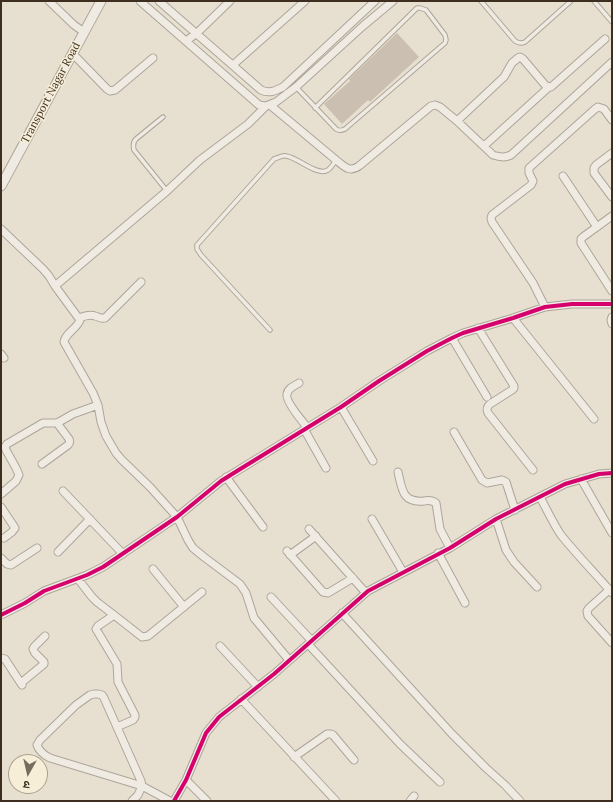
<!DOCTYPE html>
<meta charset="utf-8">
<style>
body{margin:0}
#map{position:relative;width:613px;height:802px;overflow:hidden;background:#e7e0d1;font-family:Lora,"Noto Sans Devanagari",serif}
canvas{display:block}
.frame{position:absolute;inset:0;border:2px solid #3d2e20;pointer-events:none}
.north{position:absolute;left:8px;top:754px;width:40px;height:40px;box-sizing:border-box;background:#f7eed8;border:1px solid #ada18e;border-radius:50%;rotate:188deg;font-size:11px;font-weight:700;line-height:16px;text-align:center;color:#3d2e20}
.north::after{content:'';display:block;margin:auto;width:14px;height:18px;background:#786c5e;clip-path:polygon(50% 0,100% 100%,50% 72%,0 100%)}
</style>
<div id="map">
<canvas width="613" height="802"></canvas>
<div class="frame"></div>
<div class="north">उ</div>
</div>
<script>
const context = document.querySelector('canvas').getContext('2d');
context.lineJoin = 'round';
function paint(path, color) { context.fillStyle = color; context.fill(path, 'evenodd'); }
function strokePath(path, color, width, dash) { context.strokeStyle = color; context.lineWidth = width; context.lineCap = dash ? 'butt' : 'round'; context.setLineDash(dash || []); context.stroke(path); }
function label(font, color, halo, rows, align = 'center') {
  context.font = font + ' Lora,serif'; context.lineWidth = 3; context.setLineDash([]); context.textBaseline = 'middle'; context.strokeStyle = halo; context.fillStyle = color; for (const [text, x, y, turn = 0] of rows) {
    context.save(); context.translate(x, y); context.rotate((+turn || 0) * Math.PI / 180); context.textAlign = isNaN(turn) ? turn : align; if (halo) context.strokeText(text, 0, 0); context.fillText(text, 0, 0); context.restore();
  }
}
paint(new Path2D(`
 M397,33l22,24 -49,45 -2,-2 -26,24 -18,-20 26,-23 -1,-2z`), '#cbbfb2');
const service = new Path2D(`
 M481,1l34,40c3,2 6,3 10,1l46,-41
 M594,1l18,21
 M296,87l40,42c3,2 5,2 9,0l100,-86 1,-3 -1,-5 -19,-25 -6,-2h-3l-102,100
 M163,117l-27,22c-3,3 -3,7 -2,11l33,41
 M270,330l-69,-75 -4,-6v-4l77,-86c4,-1 8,-4 12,-3 11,1 32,21 42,14 3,-2 6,-7 8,-10`);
const minor = new Path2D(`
 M49,1l25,24 10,7
 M140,1l119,104 7,1
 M159,1l102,89c8,4 14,1 22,-3l92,-86
 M186,41l11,-8 33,-32
 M72,53l35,36 3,2 5,-1 38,-32
 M233,65l72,-64
 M270,105l66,55c8,6 13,13 23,6l72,-60 4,-1 5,2 17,14 36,34c7,2 11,3 18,0l101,-93
 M457,121l47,-44 8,-14 6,-5 2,-1 3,2 23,27 5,1 54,-48
 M484,146l65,-59
 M612,153l-16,12 -2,3v5l18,24
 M563,176l34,51
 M612,216l-29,21 -2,2v4l31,48
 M1,229l42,40 6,7 6,10 112,-95 33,-31 48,-36 18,-18 10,-4 20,-15 67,-61 30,-25
 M55,286l25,34c-3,9 -15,13 -16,22l29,51 5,12 3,17 5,14 10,17 6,7 28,27 27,30 11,23 5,8 11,9 36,27 6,9 8,25 35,42
 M545,307l-12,-24 -41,-61 -1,-4 1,-3 39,-30 2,-4 -4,-8v-5l66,-59 3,-2 6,2 8,11
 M612,317l-1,3 1,4
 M79,318c5,-2 11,-4 16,-2 4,1 6,3 10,2l36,-36
 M513,318l81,101
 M478,328l36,58v2l-2,2 -22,14c-3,3 -4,5 -2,9l45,57
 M452,338l35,59
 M1,354l3,4
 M299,383c-5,3 -11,5 -12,11 -2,7 15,27 20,33
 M341,407l32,54
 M304,429l22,39
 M454,432l28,48 5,3 15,-3 4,2 9,28
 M42,464l26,-19c2,-2 2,-4 1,-6l-12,-16
 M398,472c4,17 4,31 26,29 4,-1 8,-1 12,2l4,26 10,19
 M226,477l37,50
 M581,479l31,54
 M63,491l60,63
 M1,494l15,-13 3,-6 -3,-7 -10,-18 -1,-3 2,-3 36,-21h14l2,-1 14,-8 25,-9
 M540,497c7,13 13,26 21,38 16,20 34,38 51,58
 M1,507l14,21 -3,4 -8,6
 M372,519l31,53
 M496,519l10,31 8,12 23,25
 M309,529l57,64
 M287,551l36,41 5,1 25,-15
 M58,552l32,-33
 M438,553l27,50
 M290,555l26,-19
 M1,558l6,6 4,1 26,-17
 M153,569l31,38
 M78,579l14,18 5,5 17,13 28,22 6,-1 54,-44
 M609,590l-20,18 -2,3 1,5 24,27
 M271,597l40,43
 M342,613l110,121 34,34 19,17 15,16
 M1,615l24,-12 19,-12 43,-16 16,-8 74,-50 44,-36 16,-10 104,-64 38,-26 48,-30 25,-13 11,-5 50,-15 32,-11 27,-3h40
 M114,615l-16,11 -2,3 21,35 1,18 17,33v2l-2,3 -16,7
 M308,644l92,100 40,38
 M220,646l38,41
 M1,658l4,1 17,26
 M21,683l23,-19v-2l-9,-9 -2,-4 1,-2 11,-11
 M241,699l95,102
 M294,757l33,-23h4l2,1 21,25
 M186,780l21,21
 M132,801l6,-6 4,-9 -92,-28c-6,-3 -11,-7 -13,-13l3,-5 36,-35 14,-10 4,-1h4l4,1 2,3 37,83 1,5 28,15
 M174,801l12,-21 20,-47 13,-16 55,-43 94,-83 82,-43 46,-29 69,-35 34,-10 13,-1
 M410,801l4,-5`);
const tertiary = new Path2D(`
 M1,186l100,-185`);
strokePath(service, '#ada599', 5.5);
strokePath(minor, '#ada599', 9);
strokePath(tertiary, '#ada599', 11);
strokePath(service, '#efebe3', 3.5);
strokePath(minor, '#efebe3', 7);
strokePath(tertiary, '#efebe3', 9);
strokePath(new Path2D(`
 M1,615l24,-12 19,-12 43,-16 16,-8 74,-50 44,-36 16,-10 104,-64 38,-26 48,-30 25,-13 11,-5 50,-15 32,-11 27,-3h40
 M174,801l12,-21 20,-47 13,-16 55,-43 94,-83 82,-43 46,-29 69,-35 34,-10 13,-1`), '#d6006c', 4);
label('11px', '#3d2e20', '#f7eed8', [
 ["Transport Nagar Road",51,93,-62]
]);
</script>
